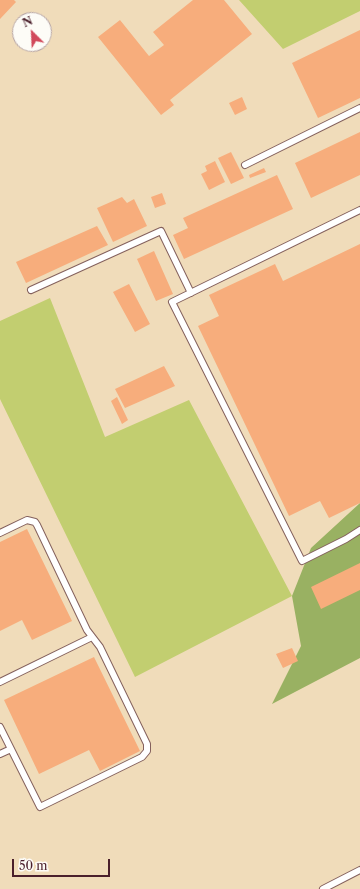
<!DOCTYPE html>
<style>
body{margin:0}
#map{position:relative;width:360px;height:889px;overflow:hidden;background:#f0dcba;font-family:"Libre Caslon Text",serif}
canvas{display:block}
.north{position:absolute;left:12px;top:12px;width:40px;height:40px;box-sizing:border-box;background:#fdfcf7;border:1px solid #b5a4a5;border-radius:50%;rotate:336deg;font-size:11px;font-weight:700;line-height:16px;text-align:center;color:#4a1f2b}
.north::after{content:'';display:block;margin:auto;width:14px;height:18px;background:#d1495b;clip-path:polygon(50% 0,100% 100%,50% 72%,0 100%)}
.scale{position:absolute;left:12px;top:859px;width:98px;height:18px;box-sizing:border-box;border:2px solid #4a1f2b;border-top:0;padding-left:5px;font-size:12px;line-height:14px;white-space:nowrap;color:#4a1f2b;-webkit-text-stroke:3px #fdfcf7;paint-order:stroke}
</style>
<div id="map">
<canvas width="360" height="889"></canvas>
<div class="north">N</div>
<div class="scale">50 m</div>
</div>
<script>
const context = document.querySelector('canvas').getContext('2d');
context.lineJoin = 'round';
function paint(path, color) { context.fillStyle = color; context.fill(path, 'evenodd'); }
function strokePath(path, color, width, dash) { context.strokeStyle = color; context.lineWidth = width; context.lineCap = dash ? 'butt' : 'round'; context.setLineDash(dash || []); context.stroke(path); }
paint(new Path2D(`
 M239,0h121v11l-77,38z
 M50,298l55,139 84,-37 103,196 -157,81 -135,-278v-78z`), '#c2ce70');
paint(new Path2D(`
 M360,503v155l-88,46 29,-58 -9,-50 19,-48z`), '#99b162');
paint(new Path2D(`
 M0,0h14l2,2 -16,17z
 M193,0h31l28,34 -82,66 4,5 -13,10 -63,-78 22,-17 29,36 15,-11 -11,-13z
 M360,30v68l-42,20 -26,-55z
 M242,97l5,12 -12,6 -6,-12z
 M360,132v43l-49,23 -16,-35z
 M231,152l13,26 -13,6 -13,-26z
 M215,161l10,21 -16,8 -8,-16 6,-3 -2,-5z
 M264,168l2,4 -16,6 -1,-3z
 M277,175l16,34 -109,50 -11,-24 15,-7 -5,-10z
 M162,193l4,11 -11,4 -4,-11z
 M122,197l5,6 7,-4 13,27 -34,16 -16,-34z
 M97,226l11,19 -82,38 -10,-21z
 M360,244v259l-31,15 -9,-17 -31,15 -91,-190 21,-10 -10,-21 66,-31 8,17z
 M154,251l19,43 -17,7 -19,-42z
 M129,284l21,40 -15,8 -22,-40z
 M164,366l11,20 -50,22 -10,-19z
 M117,397l11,23 -6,4 -11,-23z
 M27,529l45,92 -40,19 -10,-20 -22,11v-89z
 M360,563v27l-39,19 -10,-22z
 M292,648l6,13 -15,7 -7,-14z
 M94,657l46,94 -40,20 -11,-21 -50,24 -35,-74z`), '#f7ad7c');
const lane = new Path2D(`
 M245,165l115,-57
 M360,210l-188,92 130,259 44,-22 14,-9
 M31,290l130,-59 30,62
 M0,533l27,-13 8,2 2,3 50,105 13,17 47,97v7l-5,6 -102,50 -40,-80
 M0,682l92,-45
 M0,754l11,-5
 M323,889l37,-19`);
strokePath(lane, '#84615d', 8);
strokePath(lane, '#fff', 6);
</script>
